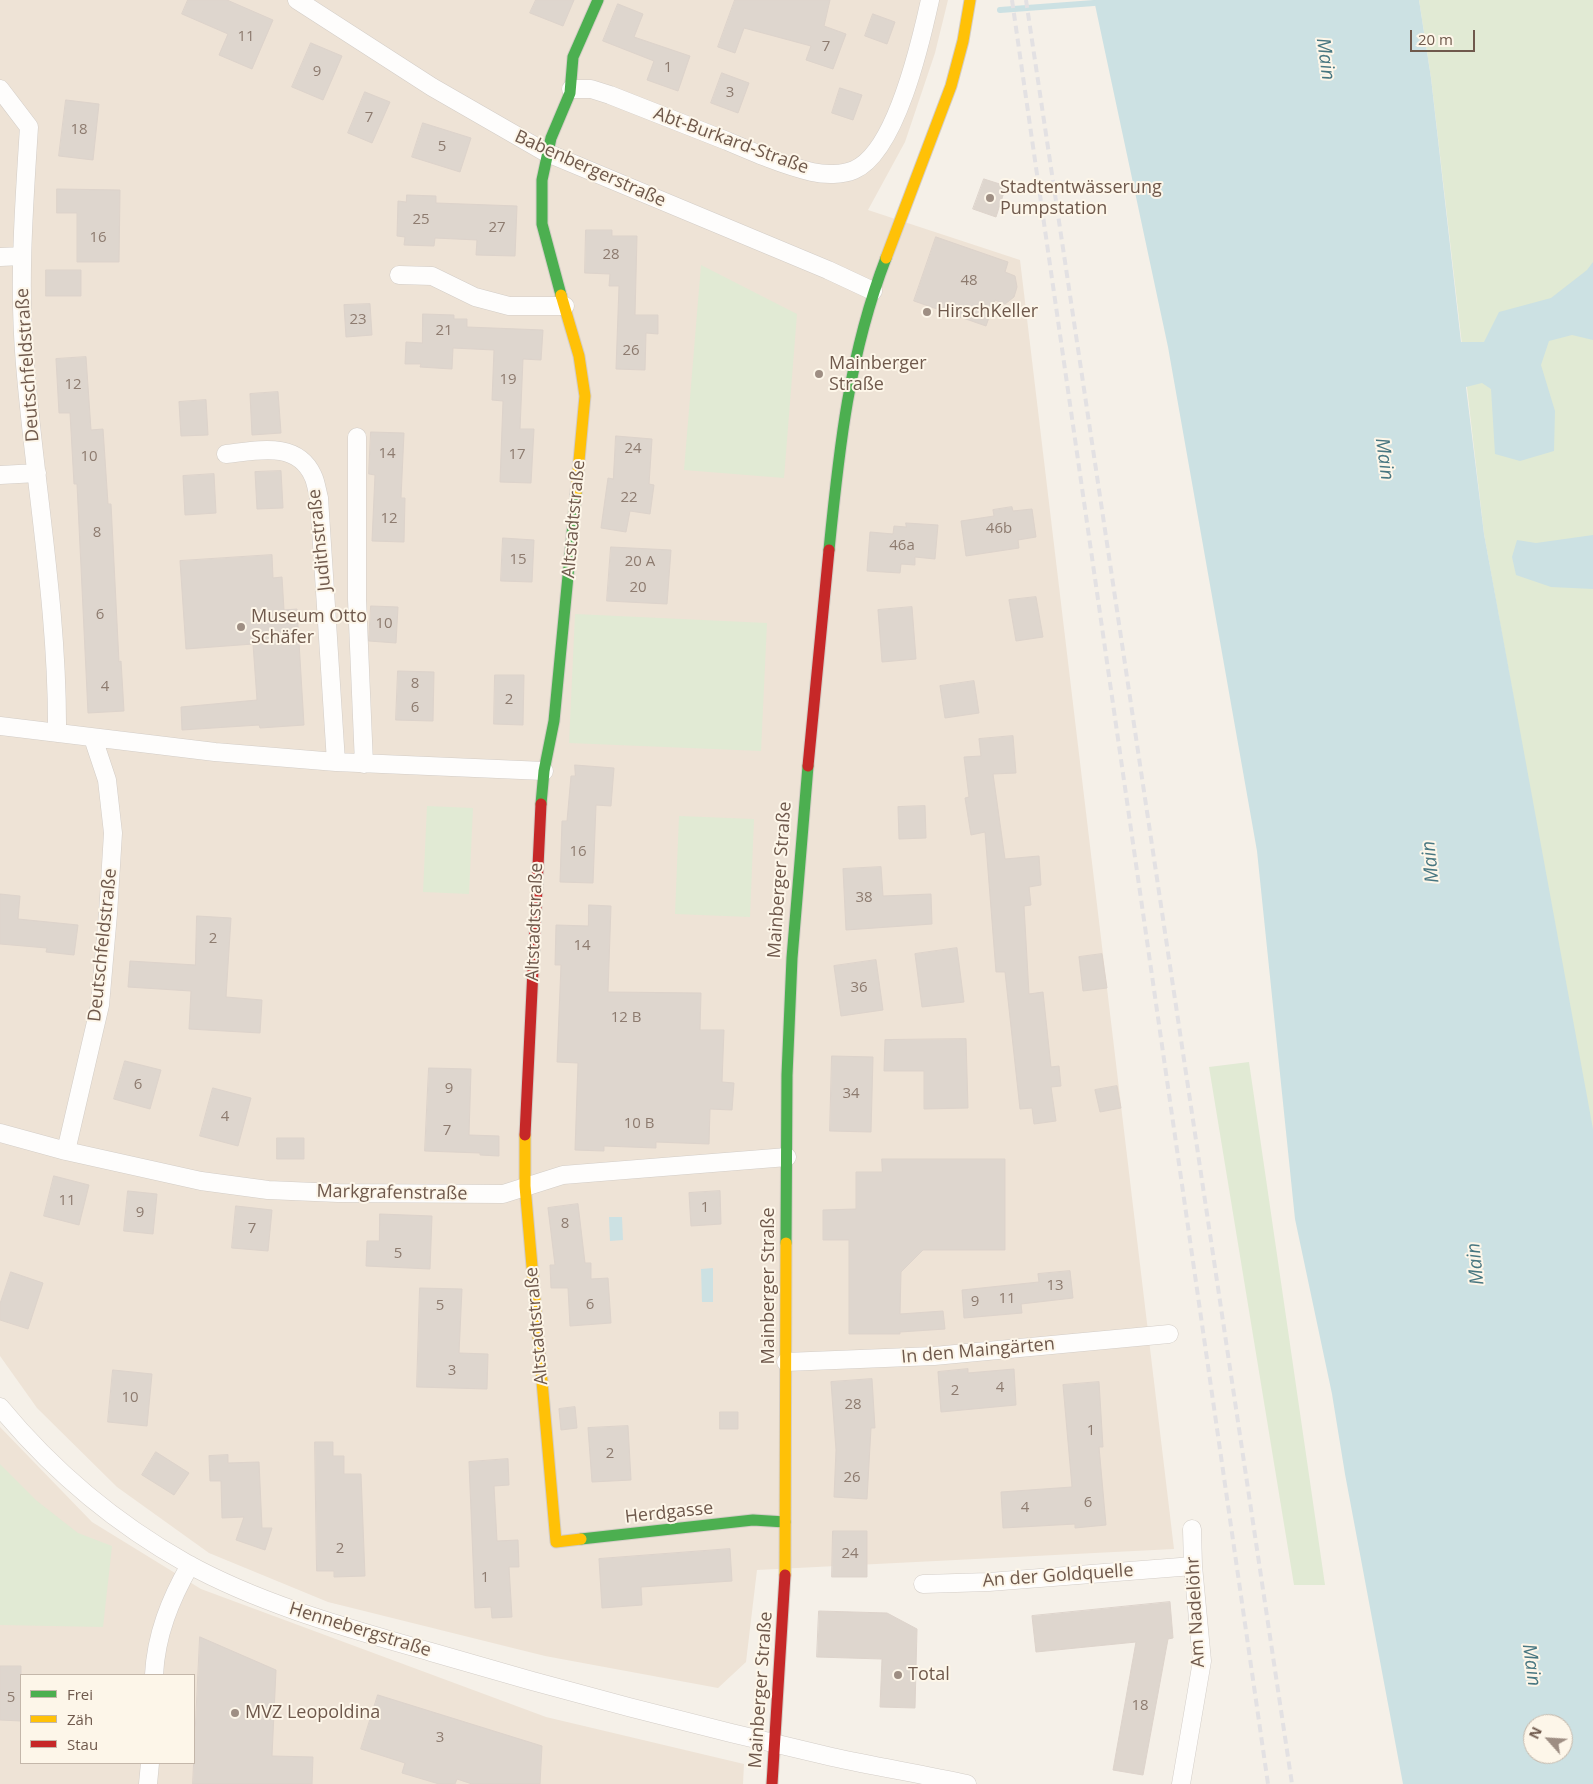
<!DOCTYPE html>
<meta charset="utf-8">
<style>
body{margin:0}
#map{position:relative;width:1593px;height:1784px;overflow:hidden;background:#f5f0e8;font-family:"Open Sans",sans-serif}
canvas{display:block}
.legend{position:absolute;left:20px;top:1674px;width:175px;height:90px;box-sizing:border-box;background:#fdf6e9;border:1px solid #c4b7aa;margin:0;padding:6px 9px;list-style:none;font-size:15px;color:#6f594c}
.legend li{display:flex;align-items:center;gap:10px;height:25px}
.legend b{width:25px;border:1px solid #c4b7aa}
.north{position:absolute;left:1523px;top:1714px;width:50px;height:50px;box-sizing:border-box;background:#fdf6e9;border:1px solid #c4b7aa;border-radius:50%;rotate:296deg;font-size:14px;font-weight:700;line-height:20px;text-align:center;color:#6f594c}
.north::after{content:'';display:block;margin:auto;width:18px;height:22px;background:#9e8e83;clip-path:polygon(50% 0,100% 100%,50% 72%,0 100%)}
.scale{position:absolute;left:1410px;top:30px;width:65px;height:22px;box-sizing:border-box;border:2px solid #6f594c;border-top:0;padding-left:6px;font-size:15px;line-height:18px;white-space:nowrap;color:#6f594c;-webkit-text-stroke:4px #fdf6e9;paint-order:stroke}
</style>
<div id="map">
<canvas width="1593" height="1784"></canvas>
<ul class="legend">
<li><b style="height:6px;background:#4caf50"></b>Frei</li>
<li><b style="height:6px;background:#ffc107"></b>Zäh</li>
<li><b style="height:6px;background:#c62828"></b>Stau</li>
</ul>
<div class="north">N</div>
<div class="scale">20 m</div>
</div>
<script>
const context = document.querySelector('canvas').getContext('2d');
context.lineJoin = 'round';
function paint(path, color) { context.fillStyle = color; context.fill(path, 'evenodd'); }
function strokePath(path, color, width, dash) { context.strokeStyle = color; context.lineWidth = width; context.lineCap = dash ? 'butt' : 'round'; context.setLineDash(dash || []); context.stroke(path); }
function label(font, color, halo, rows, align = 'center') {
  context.font = font + ' "Open Sans",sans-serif'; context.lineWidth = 4; context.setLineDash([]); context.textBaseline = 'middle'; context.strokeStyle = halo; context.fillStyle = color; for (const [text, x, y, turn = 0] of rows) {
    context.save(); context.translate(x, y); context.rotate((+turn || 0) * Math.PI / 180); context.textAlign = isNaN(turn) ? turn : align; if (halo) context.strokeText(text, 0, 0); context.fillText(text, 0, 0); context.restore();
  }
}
paint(new Path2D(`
 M0,0h948l-13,53 -30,89 -37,68 152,50 154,1289 -417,21 -11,92 -28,26 -173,-32 -217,-54 -119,-49 -92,-66 -80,-79 -37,-52z
 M0,1427l92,95 109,67 345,128 198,47 -1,20h-743zM21,1675h173v88h-173z`), '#eee3d6');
paint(new Path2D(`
 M1419,0h174v1141l-109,-607 -53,-456z
 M701,265l96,49 -13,164 -100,-8z
 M575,614l192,9 -6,128 -192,-8z
 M427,806l46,2 -4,86 -46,-2z
 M679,816l75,3 -4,98 -75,-3z
 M1249,1062l76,523h-31l-85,-518z
 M0,1464l37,37 41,32 34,13 -9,81 -103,-2z`), '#e1ead4');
paint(new Path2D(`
 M1094,0h325l12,78 30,264h23l15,-30 52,-14 36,-28 6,-8v78l-21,-5 -23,6 -8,24 14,46 -1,40 -34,10 -25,-7 -4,-65 -9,-6 -16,4 18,147 109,595v655h-190l-58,-310 -13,-80 -37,-175 -38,-368 -89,-504zM1533,1724h30v30h-30z
 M1593,535v54l-42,-2 -35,-12 -4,-18 5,-17 19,3z
 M609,1217h13l1,23 -13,1z
 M713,1268v34h-11l-1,-33z`), '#cce1e3');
strokePath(new Path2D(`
 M1000,10l94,-7`), '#cce1e3', 6);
const building = new Path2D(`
 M188,0h39l46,20 -21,49 -33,-14 9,-21 -46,-20z
 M536,0h38l-11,26 -33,-13z
 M735,0h95l-6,26 22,8 -13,35 -27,-9 5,-14 -67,-18 -9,25 -17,-6z
 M618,4l25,10 -9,23 56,19 -12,35 -31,-11 7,-19 -51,-20z
 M873,14l22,8 -8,22 -22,-8z
 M311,43l31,13 -19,44 -31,-13z
 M722,73l27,10 -11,30 -27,-10z
 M840,88l22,7 -9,25 -21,-7z
 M365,92l25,10 -18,41 -24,-10z
 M66,100l33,4 -6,56 -34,-4z
 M423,123l48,15 -11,34 -48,-15z
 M984,179l22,7 -10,31 -23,-8z
 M57,189l63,1 -1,72h-42v-49h-20z
 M407,195l29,1v7l81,3 -2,50 -39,-1 1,-15 -42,-2 -1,8 -30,-1 1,-8 -8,-1 1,-35 8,1z
 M586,230h26v6h25l-2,79h23v19l-12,-1 -1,37 -29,-1 3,-83h-10l1,-12 -25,-1z
 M936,237l72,25 -3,10 10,4 2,11 -3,10 -9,7 -10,-4 -9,26 -72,-25z
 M46,270h35v26h-35z
 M370,304l2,31 -26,2 -2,-32z
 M423,314l31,1v4h13v8l76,3 -2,30 -18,-1 -3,70h14l-3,54 -31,-1 3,-81 -11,-1 2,-50 -41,-2 -1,21 -32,-2 1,-3h-16l1,-22 16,1z
 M86,357l5,73 12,-1 5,75h3l8,158 2,-1 3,50 -36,2 -11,-229h-3l-4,-71h-11l-3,-54z
 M278,392l3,41 -29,2 -2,-41z
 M206,400l2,35 -27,1 -2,-34z
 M371,432l33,1 -3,65h4l-1,44 -32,-1 3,-66 -6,-1z
 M616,436l36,3 -3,45 5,1 -4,29 -20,-3 -4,21 -25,-4 7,-50 5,1z
 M281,471l2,37 -26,1 -2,-37z
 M214,474l2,39 -31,2 -2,-39z
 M1012,507l1,4 19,-2 4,28 -18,3 1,8 -53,8 -5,-35 33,-5 -1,-6z
 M906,523l32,2 -3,34 -20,-2v8l-14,-1 -1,9 -33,-2 3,-39 23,2 1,-8 12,1z
 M503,538l31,2 -2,42 -31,-1z
 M611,547l60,3 -4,54 -60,-3z
 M272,555l1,23 9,-1 2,33 13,-1 7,116 -44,3 -1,-3 -77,5 -1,-23 76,-7 -4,-56 -67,5 -6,-88z
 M1036,597l7,40 -27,4 -7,-41z
 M371,606l27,1 -2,36 -27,-2z
 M912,607l4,52 -34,3 -4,-52z
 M398,671l36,1 -1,49 -37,-1z
 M495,675h29l-1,50 -29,-1z
 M974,681l5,32 -34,5 -5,-32z
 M1013,736l3,37 -23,1 12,85 34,-3 2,29 -12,2 2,18 -7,1 5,88 14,-2 8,75 8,-1 2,20 -10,1 5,34 -22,3 -2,-16 -12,1 -15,-137h-9l-11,-140 -14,3 -6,-37 4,-1 -5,-40 17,-1 -2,-17z
 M575,765l39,3 -3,38 -15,-1 -3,78 -33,-1 2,-61h5l4,-45h4z
 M925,806l1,32 -27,1 -1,-32z
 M881,867l2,29 48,-2 1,30 -86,6 -3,-61z
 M0,894l20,2 -2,23 60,6 -4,30 -28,-3 1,-4 -47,-4z
 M589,905l22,1 -3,86 93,1 -1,37h24l-2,52 12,1 -2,27 -22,-1 -1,35 -53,-2v6l-52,-2v5l-29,-1 3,-87 -21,-1 4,-97h-6l1,-40 32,1z
 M197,916l34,2 -5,79 36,3 -2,33 -71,-4 2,-38 -63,-4 2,-26 65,4z
 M957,948l7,54 -42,5 -7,-53z
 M1102,954l5,34 -24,3 -4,-34z
 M876,960l7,50 -42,6 -7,-50z
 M966,1039l2,69 -44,1v-38h-40l1,-31z
 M832,1056l41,1 -2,75 -41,-1z
 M125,1061l36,9 -11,39 -36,-10z
 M429,1068l42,1 -2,66 30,1v20l-19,-1v-2l-55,-2z
 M1117,1086l4,22 -21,4 -5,-22z
 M213,1088l38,10 -13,48 -38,-10z
 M277,1138h27v21h-27z
 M882,1159h123v91h-82l-22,22 -1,42 43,-3 2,18 -45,3v2h-51v-94h-26v-30l33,-1v-37h26z
 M54,1176l35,9 -10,40 -35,-9z
 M128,1191l29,3 -4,40 -29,-3z
 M720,1191l1,33 -30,2 -2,-33z
 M578,1204l7,59h6v16l17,-1 3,45 -41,3 -2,-38h-17l-1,-23h5l-7,-57z
 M236,1206l36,4 -4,41 -36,-3z
 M380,1214l52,2 -2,53 -64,-3 1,-25h12z
 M1070,1271l3,27 -52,6 1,9 -58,5 -2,-28 77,-8 -1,-8z
 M11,1272l32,11 -15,46 -28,-9v-16z
 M420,1288l42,1 -3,64 29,1 -1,35 -70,-2z
 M968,1369v4l46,-4 2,36 -75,7 -3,-40z
 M113,1370l39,4 -5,52 -39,-4z
 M872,1379l3,49h-4l-4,71 -33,-2 2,-47 -5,-68z
 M1099,1382l4,65h-4l7,78 -31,3v-4l-72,4 -2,-36 71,-5 -9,-102z
 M575,1407l2,21 -16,2 -2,-21z
 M720,1412h18v17h-18z
 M628,1426l3,54 -39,2 -4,-54z
 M315,1442h18v14h11v18h17l4,102 -31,1v-6h-17z
 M156,1452l33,21 -15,22 -32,-20z
 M228,1455v8l31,-1 3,66h10l-7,22 -29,-10 8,-23 -22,1 -1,-37h-11l-1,-25z
 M508,1459l1,26 -15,1 3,55 21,-1 1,27h-10l3,50 -20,1 -1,-11 -16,1 -6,-146z
 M833,1531h34v46h-35z
 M730,1549l2,32 -91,6 1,18 -40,3 -3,-49z
 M1170,1602l3,36 -5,1 -25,136 -30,-5 23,-128 -100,10 -4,-36z
 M819,1611l68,2 30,16 -2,79 -35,-1 2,-48 -65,-2z
 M200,1637l76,33 -4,86 41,1 -1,27h-119z
 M0,1666h21v55l-21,-1z
 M378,1695l164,51 -2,38h-68l-15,-5 -2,5h-16l-37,-11 3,-10 -44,-14z`);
paint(building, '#ded6ce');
strokePath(building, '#ddd3cb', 1);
const street = new Path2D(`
 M297,0l135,87 113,65 283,118 45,21
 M0,89l29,38c-5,78 -11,158 -4,237 10,123 33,245 32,369
 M571,89h20l19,6c39,15 78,31 117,46 28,12 56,24 85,31 13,3 30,3 42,-2 42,-18 67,-129 76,-170
 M0,257l22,-1
 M399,275l33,1 43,21 34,9h56
 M357,437v162l7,165
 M226,454c30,-3 71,-14 87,22 3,6 4,15 6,22l17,264
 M0,475l37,-2
 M0,726l215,26 121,10 208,9
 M0,1133l66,18 135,30 67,9 70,3 165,1 60,-19 224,-18
 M66,1151l34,-146 8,-91 5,-81 -6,-53 -14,-42
 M786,1362l148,-6 235,-22
 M0,1407c52,63 115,116 186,156 76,42 162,65 245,89 132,39 266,74 401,105 45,10 90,17 135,27
 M923,1584l66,-2 204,-16
 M154,1675c2,-40 16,-75 36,-110
 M148,1784l2,-21
 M1181,1784l21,-123 -9,-95 -1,-37`);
const fast = new Path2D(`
 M561,295l-19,-71v-44l9,-42 19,-45 3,-36 25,-57
 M829,550c10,-101 20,-196 57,-292
 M541,804l3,-33 10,-50 22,-228
 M786,1243l1,-168 5,-117 16,-192
 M581,1539l172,-19 32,2`);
const slow = new Path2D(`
 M886,258l65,-172 12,-45 7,-41
 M561,295l18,61 6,40 -9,97
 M525,1135v51l31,356 25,-3
 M785,1575l1,-332`);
const jam = new Path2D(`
 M808,766l21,-216
 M525,1135l16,-331
 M772,1784l13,-209`);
strokePath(street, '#d3cdc7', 19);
strokePath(fast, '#d4cdc6', 13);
strokePath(slow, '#d4cdc6', 13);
strokePath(jam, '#d4cdc6', 13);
strokePath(street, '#fefdfc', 18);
strokePath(fast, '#4caf50', 11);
strokePath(slow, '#ffc107', 11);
strokePath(jam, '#c62828', 11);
strokePath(new Path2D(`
 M1012,0l256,1784
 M1026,0l266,1784`), '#e3e1e3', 4, [8, 5]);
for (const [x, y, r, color] of [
 [990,198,5,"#9e8e83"],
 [927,312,5,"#9e8e83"],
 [819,374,5,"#9e8e83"],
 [241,627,5,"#9e8e83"],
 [898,1675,5,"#9e8e83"],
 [235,1713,5,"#9e8e83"]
]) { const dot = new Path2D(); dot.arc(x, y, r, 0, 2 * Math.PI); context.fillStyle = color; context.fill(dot); strokePath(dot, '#fdf6e9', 2); }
label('15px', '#8d7b6f', null, [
 ["11",246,37],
 ["7",826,47],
 ["1",668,68],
 ["9",317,72],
 ["3",730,93],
 ["7",369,118],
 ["18",79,130],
 ["5",442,147],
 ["25",421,220],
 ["27",497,228],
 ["16",98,238],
 ["28",611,255],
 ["48",969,281],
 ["23",358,320],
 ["21",444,331],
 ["26",631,351],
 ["19",508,380],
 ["12",73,385],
 ["24",633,449],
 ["14",387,454],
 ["17",517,455],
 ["10",89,457],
 ["22",629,498],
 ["12",389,519],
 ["46b",999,529],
 ["8",97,533],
 ["46a",902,546],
 ["15",518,560],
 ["20 A",640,562],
 ["20",638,588],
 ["6",100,615],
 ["10",384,624],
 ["8",415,684],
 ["4",105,687],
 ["2",509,700],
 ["6",415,708],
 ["16",578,852],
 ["38",864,898],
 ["2",213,939],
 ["14",582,946],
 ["36",859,988],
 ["12 B",626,1018],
 ["6",138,1085],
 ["9",449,1089],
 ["34",851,1094],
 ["4",225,1117],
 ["10 B",639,1124],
 ["7",447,1131],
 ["11",67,1201],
 ["1",705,1208],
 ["9",140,1213],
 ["8",565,1224],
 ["7",252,1229],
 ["5",398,1254],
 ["13",1055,1286],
 ["11",1007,1299],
 ["9",975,1302],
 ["6",590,1305],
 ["5",440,1306],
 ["3",452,1371],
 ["4",1000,1388],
 ["2",955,1391],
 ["10",130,1398],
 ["28",853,1405],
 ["1",1091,1431],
 ["2",610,1454],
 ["26",852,1478],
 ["6",1088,1503],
 ["4",1025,1508],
 ["2",340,1549],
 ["24",850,1554],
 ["1",485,1578],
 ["5",11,1698],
 ["18",1140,1706],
 ["3",440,1738]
]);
label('18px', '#6f594c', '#fdf6e9', [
 ["Abt-Burkard-Straße",731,141,20],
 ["Babenbergerstraße",590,169,24],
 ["Deutschfeldstraße",28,365,-94],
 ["Altstadtstraße",574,519,-85],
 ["Judithstraße",320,540,-96],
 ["Mainberger Straße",780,880,-86],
 ["Altstadtstraße",535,922,-88],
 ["Deutschfeldstraße",103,945,-84],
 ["Markgrafenstraße",392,1193,1],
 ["Mainberger Straße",769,1286,-90],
 ["Altstadtstraße",537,1326,-95],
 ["In den Maingärten",978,1351,-5],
 ["Herdgasse",669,1513,-6],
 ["An der Goldquelle",1058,1576,-4],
 ["Am Nadelöhr",1196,1612,-93],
 ["Hennebergstraße",360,1630,17],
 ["Mainberger Straße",761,1690,-86]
]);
label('18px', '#6f594c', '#fdf6e9', [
 ["Stadtentwässerung",1000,188],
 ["Pumpstation",1000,209],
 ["HirschKeller",937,312],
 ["Mainberger",829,364],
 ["Straße",829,385],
 ["Museum Otto",251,617],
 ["Schäfer",251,638],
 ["Total",908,1675],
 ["MVZ Leopoldina",245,1713]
], 'left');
label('italic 19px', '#477680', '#fdf6e9', [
 ["Main",1325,59,82],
 ["Main",1384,459,82],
 ["Main",1431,862,-96],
 ["Main",1476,1264,-96],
 ["Main",1531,1665,82]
]);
</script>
